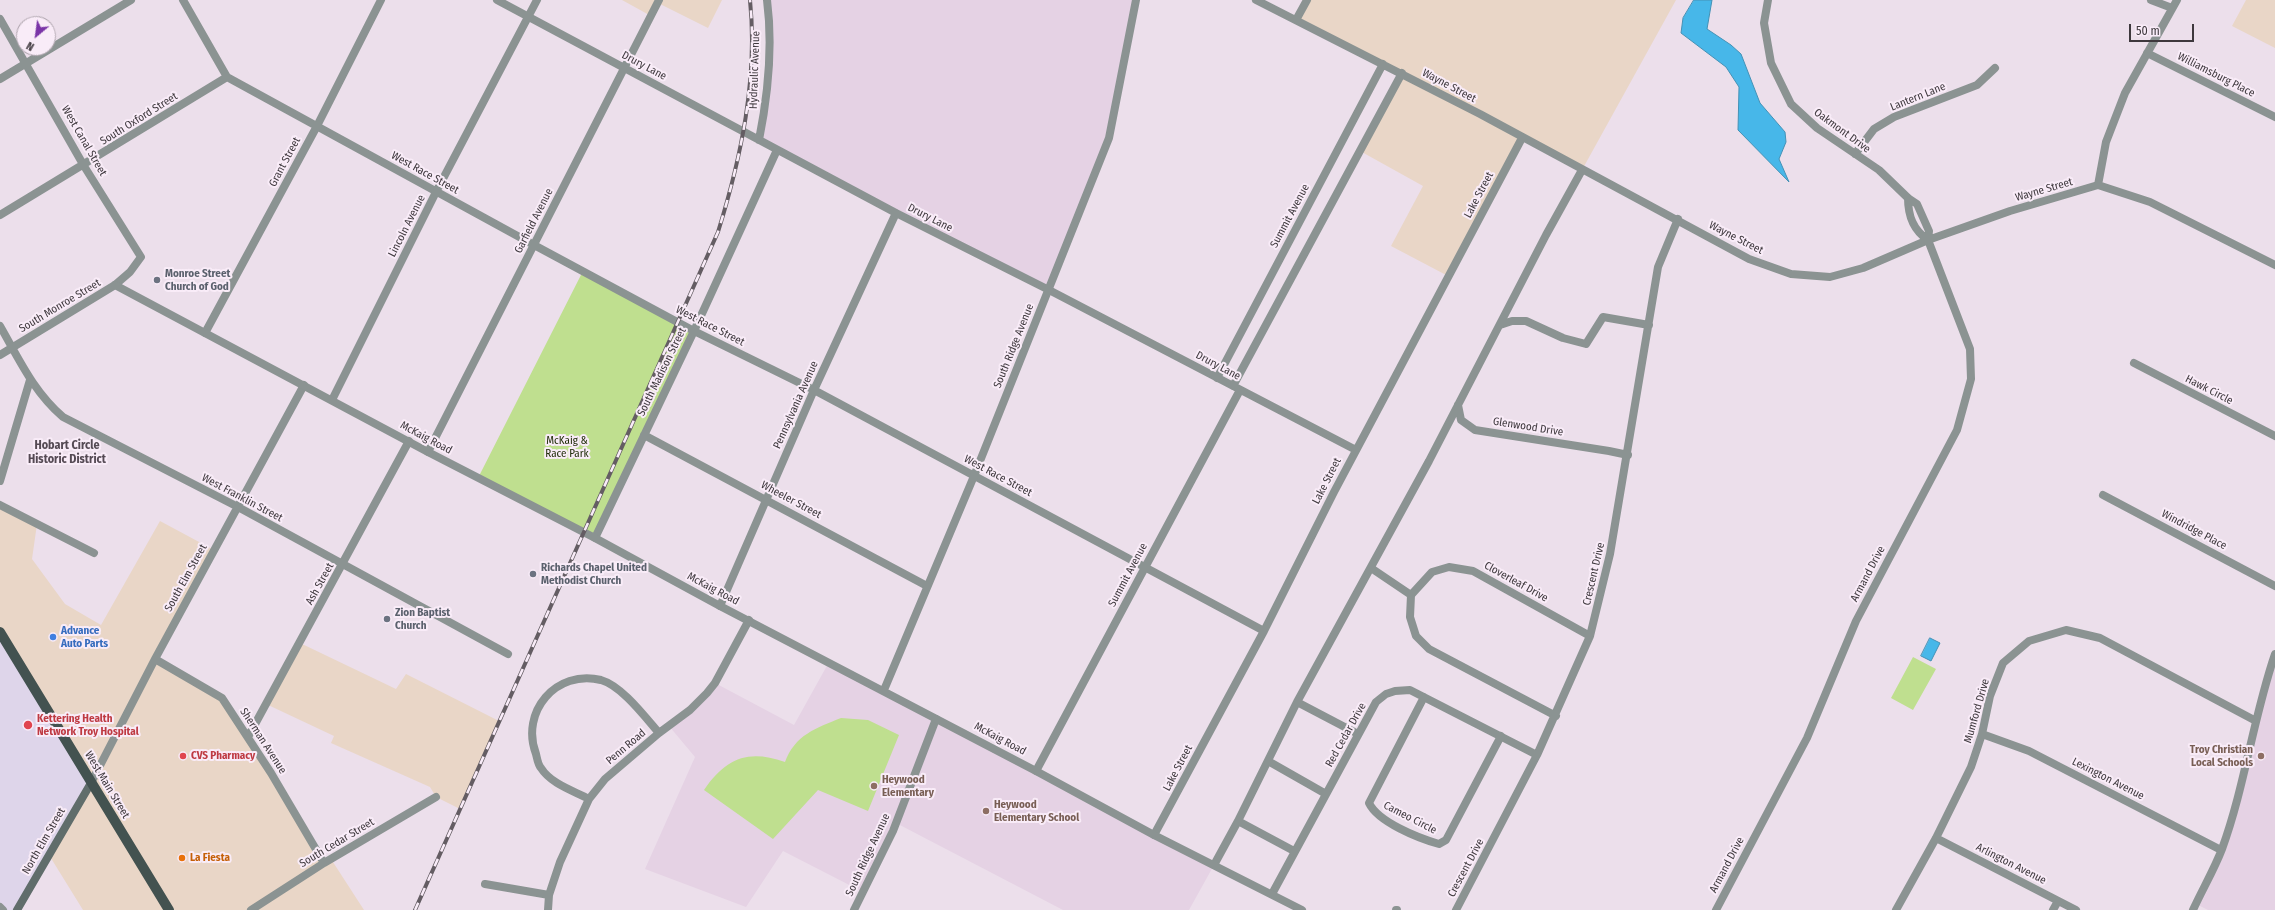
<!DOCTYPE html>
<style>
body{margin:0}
#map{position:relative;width:2275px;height:910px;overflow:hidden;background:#ecdfeb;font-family:"Fira Sans Condensed",sans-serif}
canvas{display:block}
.north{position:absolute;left:16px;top:16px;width:40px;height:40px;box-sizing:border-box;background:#f9ecf8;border:1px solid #aea4ad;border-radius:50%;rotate:209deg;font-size:11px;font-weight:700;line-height:16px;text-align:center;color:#3e383d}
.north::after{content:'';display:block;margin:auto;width:14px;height:18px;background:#7a34a7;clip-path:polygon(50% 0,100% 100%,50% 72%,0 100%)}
.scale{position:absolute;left:2129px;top:24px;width:65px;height:18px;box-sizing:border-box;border:2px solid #3e383d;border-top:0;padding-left:5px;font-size:12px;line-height:14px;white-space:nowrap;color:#3e383d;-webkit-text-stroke:3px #f9ecf8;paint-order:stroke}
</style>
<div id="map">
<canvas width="2275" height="910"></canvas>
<div class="north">N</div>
<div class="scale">50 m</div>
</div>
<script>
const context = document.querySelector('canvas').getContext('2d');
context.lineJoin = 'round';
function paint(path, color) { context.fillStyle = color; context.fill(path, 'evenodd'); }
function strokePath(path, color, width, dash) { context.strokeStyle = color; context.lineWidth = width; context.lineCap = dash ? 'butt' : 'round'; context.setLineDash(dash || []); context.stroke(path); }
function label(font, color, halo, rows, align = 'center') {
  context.font = font + ' "Fira Sans Condensed",sans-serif'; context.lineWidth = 4; context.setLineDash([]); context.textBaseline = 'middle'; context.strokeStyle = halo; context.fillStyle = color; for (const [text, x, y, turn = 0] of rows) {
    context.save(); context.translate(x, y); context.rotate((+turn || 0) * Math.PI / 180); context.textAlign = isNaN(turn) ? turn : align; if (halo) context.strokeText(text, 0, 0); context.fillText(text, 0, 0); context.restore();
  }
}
paint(new Path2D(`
 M622,0h100l-14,28 -50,-25 -7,13z
 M1307,0h369l-94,170 -60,-32 -74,138 -57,-30 32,-60 -63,-35 41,-78 -105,-53z
 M2246,0h29v48l-43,-22z
 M0,505l37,19 -5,35 33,45 36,21 59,-104 54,29 -59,109 67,39 102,164 7,-3 33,51h-281l-34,-55 -49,-223z
 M300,643l96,46 10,-15 93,47 -39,88 -24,-12 -6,-10 -99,-44 3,-7 -68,-32z`), '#e9d6c7');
paint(new Path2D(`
 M767,0h369l-27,138 -60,152 -290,-150 7,-37z
 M2275,654v256h-67l-12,-6 25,-54z
 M829,662l385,203 -25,45h-126l-167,-87 -33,69 -80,-41 -37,56 -101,-38 50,-112 -26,-31 46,-43 79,42z`), '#e5d2e4');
paint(new Path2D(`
 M0,632l91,151 -74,127h-17z`), '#ded5ea');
paint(new Path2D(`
 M583,271l111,60 -99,207 -117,-60z
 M1913,657l23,12 -23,41 -22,-12z
 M841,718l27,2 31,15 -31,76 -50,-21 -45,49 -69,-49c22,-32 44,-41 81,-28 10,-27 31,-34 56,-44z`), '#bfdf8f');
const water = new Path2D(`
 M1694,0h18l-5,29 24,16 10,9 19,49 25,29 1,10 -7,17 10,23 -51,-52 1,-43 -13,-20 -45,-34 2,-15z
 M1930,638l10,5 -9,18 -10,-5z`);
paint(water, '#47b7e9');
strokePath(water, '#4491b5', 1);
strokePath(new Path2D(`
 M183,0l44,77 307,168 160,86 120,59 450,241
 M497,0l399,213 153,77 307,160
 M1256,0l224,114 269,145 42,15 39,3 33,-9 65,-28 82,-29 88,-26 52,17 125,63
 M1768,0l-4,23 7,40 20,41 26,24 62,42 29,28 9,6 12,27 -1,9
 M2151,0l21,8
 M0,19l84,147 57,91 -11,15 -15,13 -115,70
 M1296,20l11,-20
 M2147,53l128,64
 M0,79l131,-79
 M759,140c9,-45 14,-94 8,-140
 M1855,154l19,-25 20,-12 83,-32 18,-17
 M2098,185l8,-43 19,-49 52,-93
 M1908,198c0,18 5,32 20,42
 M0,215l227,-138
 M1500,325l12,-4h14l37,17 23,6 17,-27 46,8
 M0,326c19,33 33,65 63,91l175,90 270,147
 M205,333l112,-207 64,-126
 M2134,363l141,73
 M1217,378l166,-314
 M1233,386l169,-313
 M332,400l104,-208 101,-192
 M1458,405l3,15 14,10 134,21 19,4
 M644,435l283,151
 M428,452l231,-452
 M0,481l30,-101
 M2103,495l172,91
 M0,505l94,48
 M595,538l99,-207 83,-181
 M1371,568l40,27
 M720,606l94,-216 82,-177
 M155,659l67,39 49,75 53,90
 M1424,697l-55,106c9,19 49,35 70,41l7,-4 55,-104
 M1297,702l61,32
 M1556,716l-127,-67 -13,-13 -6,-19 1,-22 21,-23 17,-5 24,4 117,65
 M1982,734l47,17 192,99
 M248,737l161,-296
 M1268,761l58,33
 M1036,771l204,-381
 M91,783l64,-124 149,-274
 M589,799c-15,-8 -38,-15 -48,-31 -3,-3 -4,-10 -5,-14 -16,-42 20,-85 65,-74 21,6 44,37 58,53
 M1238,821l56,30
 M1154,835l110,-204 70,-139 188,-354
 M1936,838l140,72
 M1214,865l24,-44 59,-119 132,-241 117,-226 36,-65
 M485,884l64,11
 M1272,894l104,-192 10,-8 9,-3 15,-1 127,65
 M0,907l3,3
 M251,910l73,-47 112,-66
 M548,910l1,-15 11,-33 29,-63 16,-20 54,-46 31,-23 17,-17 8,-10 34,-63
 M854,910l39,-79 43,-112
 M1396,910h1
 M1456,910l81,-155 53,-119 20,-82 48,-287 20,-48
 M1716,910l91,-172 49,-117 101,-191 14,-51 -1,-30 -42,-109
 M1896,910l40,-72 35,-71 11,-33 8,-38 13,-33 26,-22 37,-11 34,8 156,83
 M2053,910l5,-9
 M2193,910c9,-20 21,-40 29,-61 23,-63 31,-131 53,-195`), '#8b9392', 8);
strokePath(new Path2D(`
 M115,285l313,167 167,86 125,68 316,165 118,64 148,75
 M884,690l90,-214 135,-338 27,-138`), '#8b9392', 8);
strokePath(new Path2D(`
 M17,910l74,-127`), '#606d6b', 8);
strokePath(new Path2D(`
 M0,632l169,278`), '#435250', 10);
const rail = new Path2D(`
 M415,910l303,-678c23,-74 40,-154 32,-232`);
strokePath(rail, '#645d63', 4);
strokePath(rail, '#f9ecf8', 2.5, [8]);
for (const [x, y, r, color] of [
 [157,280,4,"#6b7280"],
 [533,574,4,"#6b7280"],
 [387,619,4,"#6b7280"],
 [53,637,4,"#3f7fe0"],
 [28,725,5,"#e0444e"],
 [183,756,4,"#e0444e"],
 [2261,756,4,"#8d6e63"],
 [874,786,4,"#8d6e63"],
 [986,811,4,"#8d6e63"],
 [182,858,4,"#e8710a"]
]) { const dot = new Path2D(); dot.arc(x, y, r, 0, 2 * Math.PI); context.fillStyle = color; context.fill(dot); strokePath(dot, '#f9ecf8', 1.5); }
label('11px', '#3e383d', '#f9ecf8', [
 ["Drury Lane",644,66,28],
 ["Hydraulic Avenue",755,70,-88],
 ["Williamsburg Place",2216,75,27],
 ["Wayne Street",1449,86,28],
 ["Lantern Lane",1918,97,-22],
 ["South Oxford Street",139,119,-32],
 ["Oakmont Drive",1842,131,36],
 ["West Canal Street",84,141,60],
 ["Grant Street",285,162,-62],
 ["West Race Street",425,173,29],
 ["Wayne Street",2044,190,-16],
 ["Lake Street",1479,195,-62],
 ["Summit Avenue",1290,216,-62],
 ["Drury Lane",930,218,27],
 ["Garfield Avenue",534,221,-63],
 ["Lincoln Avenue",407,226,-63],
 ["Wayne Street",1736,238,27],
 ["South Monroe Street",60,306,-31],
 ["West Race Street",710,326,27],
 ["South Ridge Avenue",1014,346,-68],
 ["Drury Lane",1218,366,28],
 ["South Madison Street",662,372,-64],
 ["Hawk Circle",2209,390,27],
 ["Pennsylvania Avenue",796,405,-66],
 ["Glenwood Drive",1528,427,9],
 ["McKaig Road",426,438,28],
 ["West Race Street",998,476,28],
 ["Lake Street",1327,481,-63],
 ["West Franklin Street",242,498,28],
 ["Wheeler Street",791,500,28],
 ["Windridge Place",2194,530,28],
 ["Crescent Drive",1594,574,-77],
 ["Armand Drive",1868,574,-62],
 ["Summit Avenue",1128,575,-62],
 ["South Elm Street",186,578,-61],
 ["Cloverleaf Drive",1516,582,29],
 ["Ash Street",320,584,-61],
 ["McKaig Road",713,589,28],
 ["Mumford Drive",1977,711,-74],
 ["Red Cedar Drive",1346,735,-61],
 ["McKaig Road",1000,739,28],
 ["Sherman Avenue",263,741,57],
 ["Penn Road",626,747,-40],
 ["Lake Street",1178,768,-62],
 ["Lexington Avenue",2108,779,27],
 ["West Main Street",107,785,59],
 ["Cameo Circle",1410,818,27],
 ["North Elm Street",44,841,-60],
 ["South Cedar Street",337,843,-31],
 ["South Ridge Avenue",868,855,-65],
 ["Arlington Avenue",2011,864,27],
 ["Armand Drive",1727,865,-62],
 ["Crescent Drive",1466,868,-62]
]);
label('bold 11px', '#5b616d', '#f9ecf8', [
 ["Monroe Street",165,274],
 ["Church of God",165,287],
 ["Richards Chapel United",541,568],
 ["Methodist Church",541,581],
 ["Zion Baptist",395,613],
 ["Church",395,626]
], 'left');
label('11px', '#212e09', '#f9ecf8', [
 ["McKaig &",567,441],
 ["Race Park",567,454]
]);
label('bold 11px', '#366cbe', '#f9ecf8', [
 ["Advance",61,631],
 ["Auto Parts",61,644]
], 'left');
label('bold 11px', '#be3a42', '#f9ecf8', [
 ["Kettering Health",37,719],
 ["Network Troy Hospital",37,732],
 ["CVS Pharmacy",191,756]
], 'left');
label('bold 11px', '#785e54', '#f9ecf8', [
 ["Troy Christian",2253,750,"right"],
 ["Local Schools",2253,763,"right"],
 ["Heywood",882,780],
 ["Elementary",882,793],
 ["Heywood",994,805],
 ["Elementary School",994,818]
], 'left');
label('bold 11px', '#c56008', '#f9ecf8', [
 ["La Fiesta",190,858]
], 'left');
label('bold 12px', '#554a54', '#f9ecf8', [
 ["Hobart Circle",67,446],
 ["Historic District",67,460]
]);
</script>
